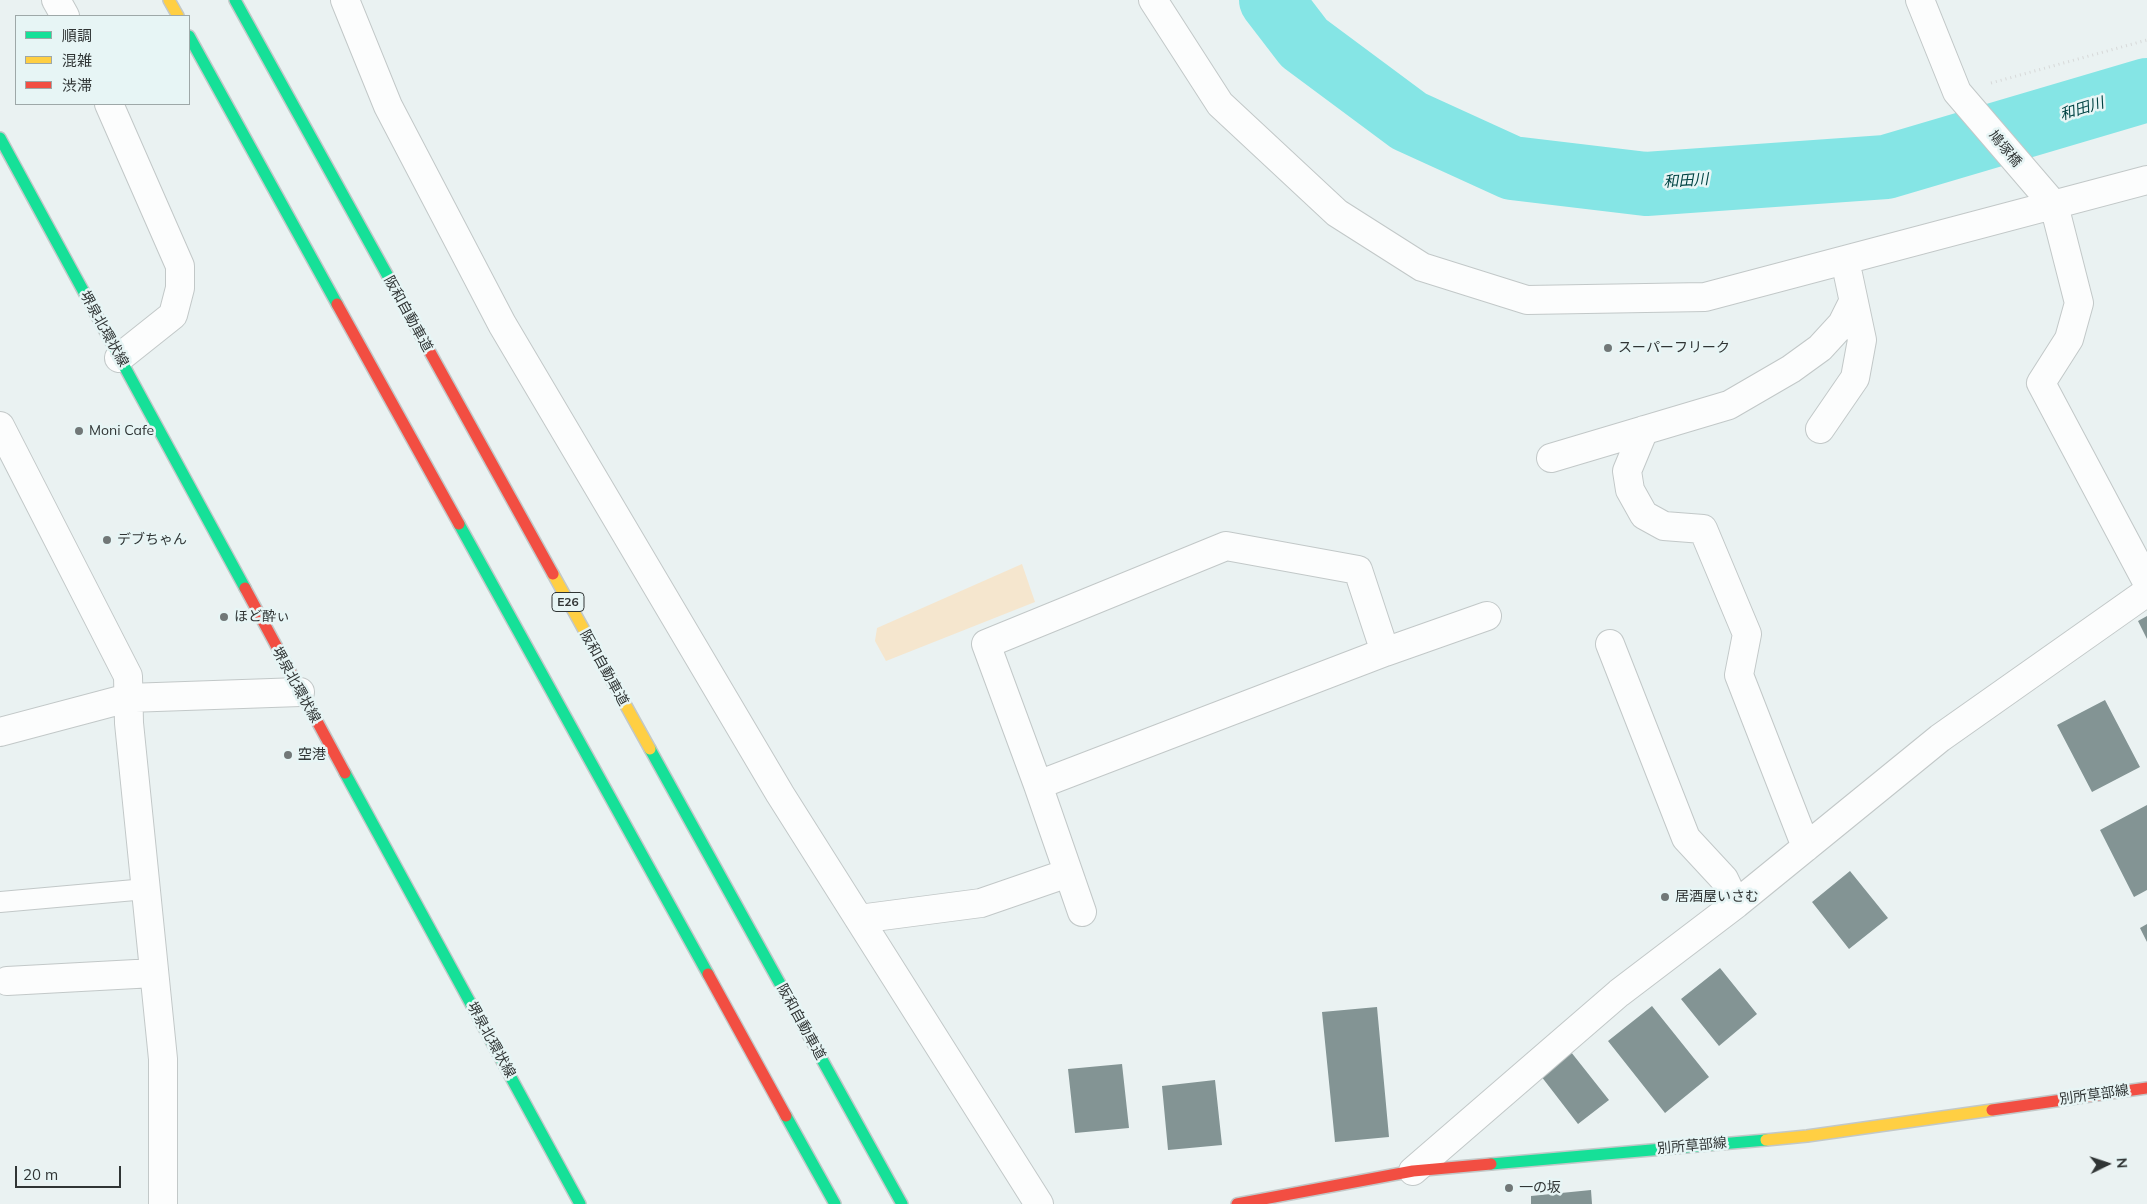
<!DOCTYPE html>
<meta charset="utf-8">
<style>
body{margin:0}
#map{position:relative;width:2147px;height:1204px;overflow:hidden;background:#eaf2f2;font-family:Mulish,"Noto Sans JP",sans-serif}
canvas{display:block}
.legend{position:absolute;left:15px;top:15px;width:175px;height:90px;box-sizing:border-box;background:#e7f5f5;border:1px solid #9ea8a8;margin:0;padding:6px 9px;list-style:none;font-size:15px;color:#303535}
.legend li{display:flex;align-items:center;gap:10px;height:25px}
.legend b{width:25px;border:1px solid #9ea8a8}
.north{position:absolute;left:2082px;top:1139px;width:50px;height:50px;-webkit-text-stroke:4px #e7f5f5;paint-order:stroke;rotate:86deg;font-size:14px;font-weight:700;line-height:20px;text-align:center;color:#303535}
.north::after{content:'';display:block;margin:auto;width:18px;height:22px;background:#303535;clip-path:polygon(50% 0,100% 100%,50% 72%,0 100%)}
.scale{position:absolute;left:15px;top:1166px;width:106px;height:22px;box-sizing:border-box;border:2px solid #303535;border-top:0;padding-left:6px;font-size:15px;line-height:18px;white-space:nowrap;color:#303535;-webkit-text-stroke:4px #e7f5f5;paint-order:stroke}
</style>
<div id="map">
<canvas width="2147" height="1204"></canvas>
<ul class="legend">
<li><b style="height:6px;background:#16e098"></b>順調</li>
<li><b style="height:6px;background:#ffcf43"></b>混雑</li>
<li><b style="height:6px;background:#f24e42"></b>渋滞</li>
</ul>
<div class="north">N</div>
<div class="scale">20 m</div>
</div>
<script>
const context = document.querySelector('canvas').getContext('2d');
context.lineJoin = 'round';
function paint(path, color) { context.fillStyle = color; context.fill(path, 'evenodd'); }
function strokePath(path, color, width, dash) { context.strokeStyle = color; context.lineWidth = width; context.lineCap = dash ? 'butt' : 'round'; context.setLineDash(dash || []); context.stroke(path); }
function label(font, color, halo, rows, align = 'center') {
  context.font = font + ' Mulish,"Noto Sans JP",sans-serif'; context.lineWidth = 5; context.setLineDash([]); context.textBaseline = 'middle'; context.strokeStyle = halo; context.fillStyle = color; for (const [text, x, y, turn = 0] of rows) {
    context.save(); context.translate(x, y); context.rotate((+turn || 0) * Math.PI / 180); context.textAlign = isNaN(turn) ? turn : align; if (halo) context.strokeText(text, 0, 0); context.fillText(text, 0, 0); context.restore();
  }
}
paint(new Path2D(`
 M1022,564l13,38 -149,59 -11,-20 2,-13z`), '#f5e6ce');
strokePath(new Path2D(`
 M1271,0l33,43 105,78 103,47 134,16 240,-17 261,-77`), '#85e5e5', 64);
paint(new Path2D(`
 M2147,616v23l-9,-18z
 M2105,700l35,67 -48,25 -35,-67z
 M2147,805v85l-13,7 -34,-67z
 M1850,871l38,47 -39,31 -37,-47z
 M2147,924v18l-7,-14z
 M1720,968l37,46 -38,32 -38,-47z
 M1652,1006l57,71 -44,36 -57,-72z
 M1377,1007l12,130 -54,5 -13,-130z
 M1571,1052l38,48 -31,24 -37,-48z
 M1122,1064l7,64 -54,5 -7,-64z
 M1215,1080l7,65 -54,5 -6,-64z
 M1591,1190l1,14h-61v-8z`), '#839494');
const lane = new Path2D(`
 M0,902l146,-13`);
const street = new Path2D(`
 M56,0l9,16
 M345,0l43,106 114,218 278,470 259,410
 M1153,0l67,104 117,109 85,54 105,33 178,-3 442,-117
 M1920,0l37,92 97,113 25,98 -10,36 -28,44 106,199
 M109,104l71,162v22l-7,27 -54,43
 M0,426l128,250 1,47 34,336v145
 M1820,429l35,-51 7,-38 -17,-80
 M1644,430l-17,41 3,19 14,25 20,11 39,3 44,105 -8,41 67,172
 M1551,458l178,-53 62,-36 29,-21 22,-24 11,-22
 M1610,644l76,194 38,41 12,25
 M0,732l128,-34 172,-6
 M1038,785l347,-133 102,-36
 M1082,912l-44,-127 -52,-141 240,-98 132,24 27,82
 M859,919l122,-16 87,-30
 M7,981l147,-8
 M1413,1171l206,-178 117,-89 204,-166 207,-146`);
const fast = new Path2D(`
 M235,0l185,334
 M189,36l148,268
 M0,138l245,450
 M459,524l249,450
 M650,749l252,455
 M345,773l235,431
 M786,1116l49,88
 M1491,1164l275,-24`);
const slow = new Path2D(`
 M169,0l9,16
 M553,574l97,175
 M1766,1140l41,-4 185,-26`);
const jam = new Path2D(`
 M337,304l122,220
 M420,334l133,240
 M245,588l100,185
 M708,974l78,142
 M1992,1110l155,-22
 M1237,1204l176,-33 78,-7`);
strokePath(lane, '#c2c8c8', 22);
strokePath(street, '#c2c8c8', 30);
strokePath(fast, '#c2c8c8', 14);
strokePath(slow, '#c2c8c8', 14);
strokePath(jam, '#c2c8c8', 14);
strokePath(new Path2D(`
 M1991,83l156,-43`), '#d7d9d9', 3, [1, 4]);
strokePath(lane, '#fcfdfd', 20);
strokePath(street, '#fcfdfd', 28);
strokePath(fast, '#16e098', 11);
strokePath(slow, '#ffcf43', 11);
strokePath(jam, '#f24e42', 11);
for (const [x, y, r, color] of [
 [1608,348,5,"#717777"],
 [79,431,5,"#717777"],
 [107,540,5,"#717777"],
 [224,617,5,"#717777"],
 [288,755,5,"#717777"],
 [1665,897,5,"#717777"],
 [1509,1188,5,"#717777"]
]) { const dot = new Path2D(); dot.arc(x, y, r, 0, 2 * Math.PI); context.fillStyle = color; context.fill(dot); strokePath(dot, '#e7f5f5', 2); }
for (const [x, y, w] of [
 [568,602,32]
]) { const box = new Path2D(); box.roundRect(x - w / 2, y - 9.5, w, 19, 4); context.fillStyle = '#e7f5f5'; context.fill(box); strokePath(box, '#303535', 1); }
label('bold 12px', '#303535', null, [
 ["E26",568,602]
]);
label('14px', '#303535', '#e7f5f5', [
 ["鳩塚橋",2005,149,50],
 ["阪和自動車道",408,314,61],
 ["堺泉北環状線",104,329,61],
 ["阪和自動車道",604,668,61],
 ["堺泉北環状線",296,685,61],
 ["阪和自動車道",801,1022,61],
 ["堺泉北環状線",491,1040,61],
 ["別所草部線",2094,1095,-8],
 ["別所草部線",1692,1146,-5]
]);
label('14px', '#303535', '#e7f5f5', [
 ["スーパーフリーク",1618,348],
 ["Moni Cafe",89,431],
 ["デブちゃん",117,540],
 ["ほど酔ぃ",234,617],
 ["空港",298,755],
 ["居酒屋いさむ",1675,897],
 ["一の坂",1519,1188]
], 'left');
label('italic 15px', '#014343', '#e7f5f5', [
 ["和田川",2082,109,-17],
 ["和田川",1686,181,-4]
]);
</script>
